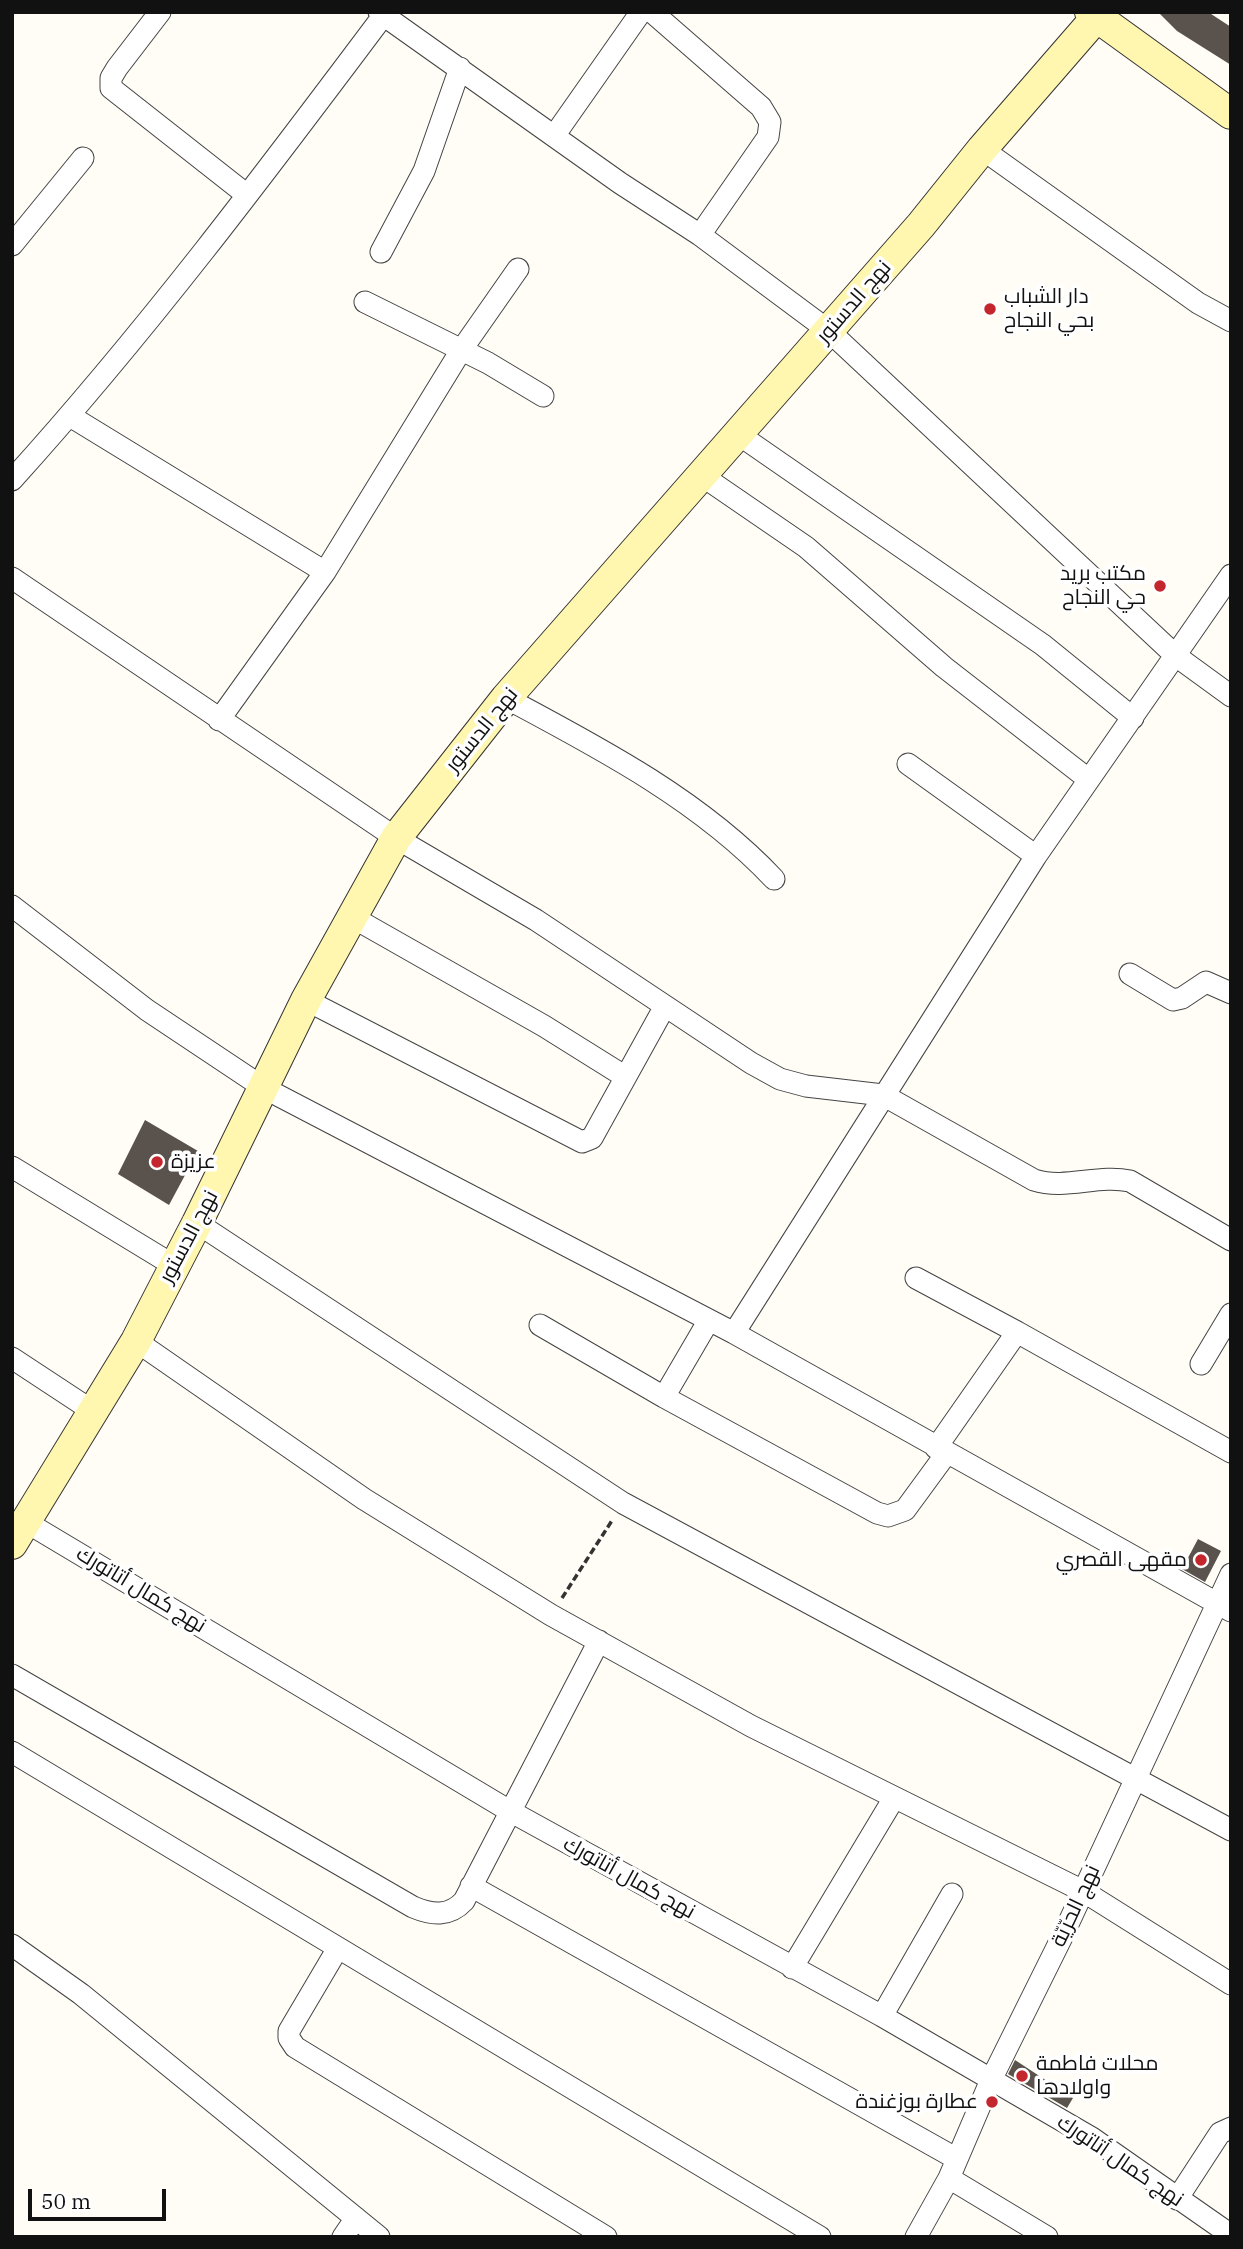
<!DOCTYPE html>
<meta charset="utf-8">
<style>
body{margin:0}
#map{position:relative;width:1243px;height:2249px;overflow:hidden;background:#fffdf5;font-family:"IBM Plex Serif",serif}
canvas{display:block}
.frame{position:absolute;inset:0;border:14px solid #111;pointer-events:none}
.scale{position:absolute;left:28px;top:2189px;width:138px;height:32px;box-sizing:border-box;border:4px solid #111;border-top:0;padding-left:9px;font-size:21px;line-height:24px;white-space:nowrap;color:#111;-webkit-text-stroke:5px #fff;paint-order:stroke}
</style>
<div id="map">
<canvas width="1243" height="2249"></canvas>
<div class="frame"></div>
<div class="scale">50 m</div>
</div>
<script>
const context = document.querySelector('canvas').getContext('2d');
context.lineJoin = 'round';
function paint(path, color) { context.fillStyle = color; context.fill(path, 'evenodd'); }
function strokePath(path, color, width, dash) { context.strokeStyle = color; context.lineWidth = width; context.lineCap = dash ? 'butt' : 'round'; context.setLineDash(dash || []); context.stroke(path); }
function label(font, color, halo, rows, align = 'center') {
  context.font = font + ' "IBM Plex Serif",Cairo,serif'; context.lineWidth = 7; context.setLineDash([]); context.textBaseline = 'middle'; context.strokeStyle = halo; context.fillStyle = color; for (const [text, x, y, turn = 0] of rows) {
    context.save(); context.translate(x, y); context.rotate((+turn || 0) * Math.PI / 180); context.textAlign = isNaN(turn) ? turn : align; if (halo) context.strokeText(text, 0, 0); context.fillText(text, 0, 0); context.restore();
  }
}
paint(new Path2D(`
 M1158,12h50l23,15v38l-54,-34z
 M145,1120l53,31 -29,54 -51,-31z
 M1198,1539l23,12 -16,31 -23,-13z
 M1015,2060l58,38 -6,10 -59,-34z`), '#5a524d');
const street = new Path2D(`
 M160,12l-43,56 -6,10v10l136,107
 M379,12l241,171 80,52 129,96 347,325 55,40
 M652,12l109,95 9,15 -2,15 -68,98
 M554,136l87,-124
 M982,149l216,154 33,18
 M12,245l71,-87
 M381,252l43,-81 36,-103
 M365,302l123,61 55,33
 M70,416l255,156
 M738,434l305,211 90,73
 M701,475l105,72 138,120 144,112
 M12,480c134,-148 254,-308 374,-468
 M12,578l384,260 140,82 215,143 29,16 26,7 77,9 151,85c32,10 64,-6 96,1l101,59
 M506,698c94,50 195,103 268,181
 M219,720l106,-148 135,-220 58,-83
 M908,764l128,92
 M12,906l135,104 117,78 470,245 497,278
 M352,917l192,109 80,50
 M1130,974l43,26 9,-2 24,-16 25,11
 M306,1000l276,142 10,-4 73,-132
 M12,1167l161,98
 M197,1223l426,280 608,327
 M916,1278l101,54 -81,116
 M540,1325l124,72 213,116 11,3 17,-6 41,-56
 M1017,1332l214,120
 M734,1333l302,-477 195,-281
 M136,1341l228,158 187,116 200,111 332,165 148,93
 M12,1358l79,52
 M1201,1364l30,-50
 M664,1397l45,-77
 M26,1522l482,288 374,206 210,122 139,97
 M12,1675l401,232c19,8 36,10 51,-6l135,-260
 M12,1752l808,485
 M471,1886l486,273
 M12,1945l69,49 298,243
 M338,1948l-49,83v7l6,9 311,190
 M792,1968l102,-170
 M882,2016l70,-122
 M949,2178l98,59
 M1177,2199l43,-66 11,-5
 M343,2237l13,-19
 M916,2237l33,-59 42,-98 71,-143 169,-363`);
const secondary = new Path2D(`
 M1090,12l141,102
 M12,1544l124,-203 61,-118 109,-223 90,-162 110,-140 415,-473 61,-76 119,-137`);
strokePath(street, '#444', 23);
strokePath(secondary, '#333', 32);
strokePath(new Path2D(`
 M562,1598l51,-79`), '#333', 3.5, [7, 3.5]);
strokePath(street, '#fff', 21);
strokePath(secondary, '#fff6b0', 30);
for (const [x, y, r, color] of [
 [990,309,7,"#c4262e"],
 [1160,586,7,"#c4262e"],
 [157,1162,7,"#c4262e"],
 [1201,1560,7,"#c4262e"],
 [1022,2076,7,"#c4262e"],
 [992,2102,7,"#c4262e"]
]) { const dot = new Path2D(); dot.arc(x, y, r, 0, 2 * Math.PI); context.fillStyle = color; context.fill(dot); strokePath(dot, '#fff', 2.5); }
label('21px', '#111', '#fff', [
 ["دار الشباب",1004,297],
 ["بحي النجاح",1004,321],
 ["مكتب بريد",1146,574,"right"],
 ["حي النجاح",1146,598,"right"],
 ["عزيزة",171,1162],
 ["مقهى القصري",1187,1560,"right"],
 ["محلات فاطمة",1036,2064],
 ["واولادها",1036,2088],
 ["عطارة بوزغندة",978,2102,"right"]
], 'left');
label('21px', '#111', '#fff', [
 ["نهج الدستور",854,302,-49],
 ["نهج الدستور",482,730,-51],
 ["نهج الدستور",189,1237,-62],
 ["نهج كمال أتاتورك",141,1590,31],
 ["نهج كمال أتاتورك",629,1878,29],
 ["نهج الحرّيّة",1076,1906,-65],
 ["نهج كمال أتاتورك",1120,2161,34]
]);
</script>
